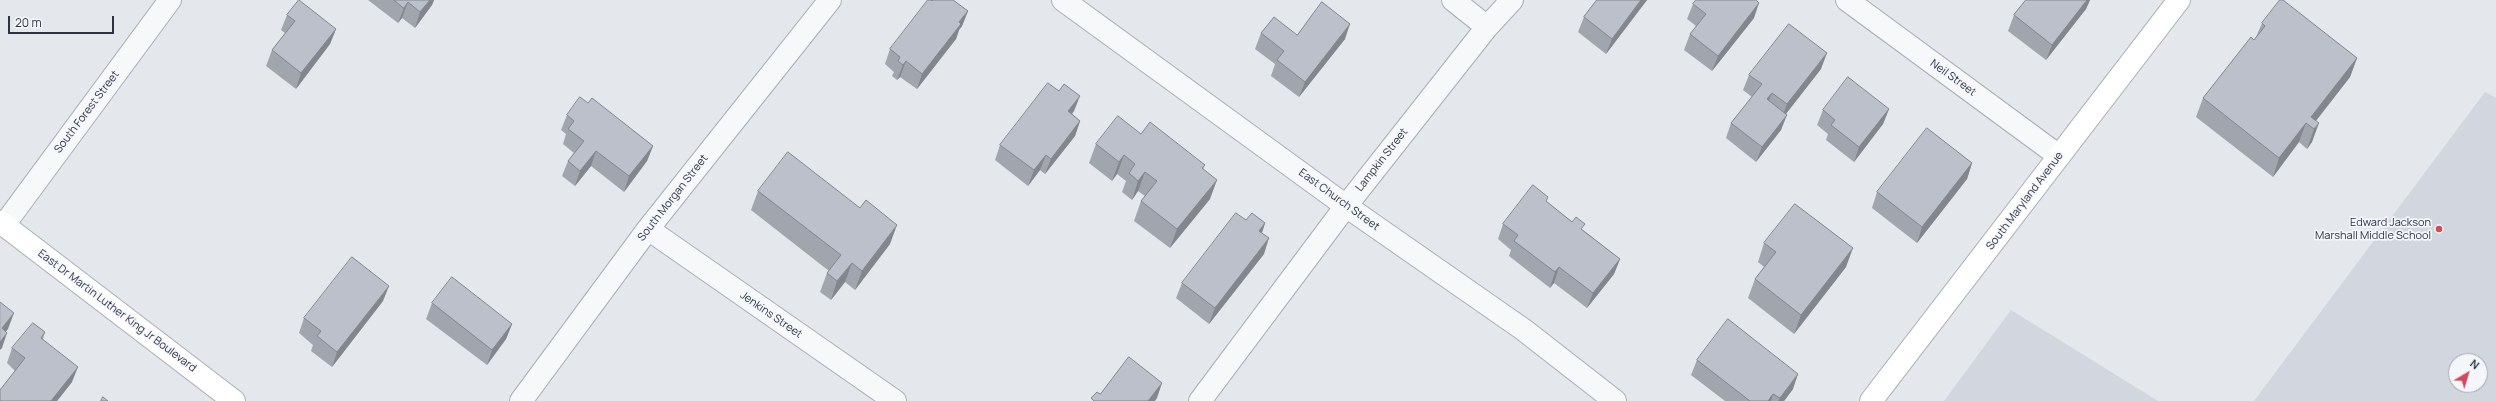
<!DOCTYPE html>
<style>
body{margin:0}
#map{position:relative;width:2496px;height:401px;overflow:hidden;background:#e4e7ec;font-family:Manrope,sans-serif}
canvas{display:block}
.north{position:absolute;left:2448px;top:353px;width:40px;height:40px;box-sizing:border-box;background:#f4f6f9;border:1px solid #a4a8b1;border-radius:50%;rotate:38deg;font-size:11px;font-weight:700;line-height:16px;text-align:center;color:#2b3445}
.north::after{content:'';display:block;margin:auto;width:14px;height:18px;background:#d1495b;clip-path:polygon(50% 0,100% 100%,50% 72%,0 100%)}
.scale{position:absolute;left:8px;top:16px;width:106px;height:18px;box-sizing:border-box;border:2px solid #2b3445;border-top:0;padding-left:5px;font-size:12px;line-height:14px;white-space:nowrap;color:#2b3445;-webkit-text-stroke:3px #f4f6f9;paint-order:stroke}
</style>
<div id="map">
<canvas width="2496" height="401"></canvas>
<div class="north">N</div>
<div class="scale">20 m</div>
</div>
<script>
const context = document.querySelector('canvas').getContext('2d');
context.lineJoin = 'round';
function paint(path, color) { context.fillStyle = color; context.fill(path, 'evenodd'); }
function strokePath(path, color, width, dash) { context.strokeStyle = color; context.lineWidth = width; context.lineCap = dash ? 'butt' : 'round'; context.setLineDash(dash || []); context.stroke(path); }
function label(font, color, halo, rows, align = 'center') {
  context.font = font + ' Manrope,sans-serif'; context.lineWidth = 3.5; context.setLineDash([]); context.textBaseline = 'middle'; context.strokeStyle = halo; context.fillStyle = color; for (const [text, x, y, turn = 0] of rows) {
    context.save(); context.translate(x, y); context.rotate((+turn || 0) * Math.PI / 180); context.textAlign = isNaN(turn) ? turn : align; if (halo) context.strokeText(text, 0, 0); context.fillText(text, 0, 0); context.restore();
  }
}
paint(new Path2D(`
 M2485,92l11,6v303h-242zM2456,361h24v24h-24z
 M2011,310l147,91h-214z`), '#d2d6de');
const street = new Path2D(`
 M1063,0l283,206 178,124 91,71
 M1453,0l34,27
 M1847,0l212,156
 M4,225l166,-225
 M648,229l247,172
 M521,401l127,-172 182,-229
 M1200,401l146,-195 141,-179 25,-27`);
const secondary = new Path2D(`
 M0,222l234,179
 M1871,401l308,-401`);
strokePath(street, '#a9aeb7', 24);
strokePath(secondary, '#a9aeb7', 24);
strokePath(street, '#f7f8fa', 22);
strokePath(secondary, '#fff', 22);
paint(new Path2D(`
 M368,0h66l-2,5 -17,23 -13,-10 -4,5z
 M1597,0h50l-41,54 -28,-22 6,-15z
 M2026,0h64l-4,9 -40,51 -38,-29 6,-16z
 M932,1l36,10 -6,15 -3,4 -3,9 -39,50 -17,-12 -3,3 -5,-4 2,-4 -9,-8 5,-15z
 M1693,4l61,14 -42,53 -28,-21 6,-16 6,-8 -9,-7z
 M287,15l49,14 -6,15 -34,45 -30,-23 6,-16 13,-17 -4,-3z
 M2262,23l95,35 -7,19 -34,44 -4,21 -5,7 -8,-7 -26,35 -77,-60 7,-19 51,-58 2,-3z
 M1261,33l36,2 48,4 -46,58 -28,-21 4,-12 -20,-15z
 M1821,69l-35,45 -5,16 -25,32 -30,-24 5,-15 21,-26 -9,-7 6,-15z
 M588,103l65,43 -6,15 -23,31 -33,-26 -16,20 -13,-10 6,-15 6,-8 -11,-9 3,-10 -5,-4 6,-15z
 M1889,109l-6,15 -29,38 -28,-22 2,-6 -11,-9 6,-15z
 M1074,111l-2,3 8,7 -5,15 -30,38 -5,-4 -12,16 -33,-26 5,-15z
 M1141,134l64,31 -2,4 7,30 -40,49 -36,-27 7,-20 4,-5 -7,-5 -6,9 -10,-8 4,-11 -9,-7 -5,7 -23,-18 7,-19z
 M1972,163l-5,16 -50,64 -45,-35 5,-16z
 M758,191l132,53 -35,46 -10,-8 -14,18 -11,-8 7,-19 2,-2 -78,-61z
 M1547,202l73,57 -6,15 -27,34 -33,-25 -4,5 -41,-32 2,-6 -13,-11 5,-15z
 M1246,220l19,3 -3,10 2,21 -55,70 -33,-26 6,-15z
 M1764,243l82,24 -52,67 -46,-36 7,-19 9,-12 -6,-5z
 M383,301l-51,66 -21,-16 2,-6 -14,-12 5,-15z
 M432,303l80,21 -6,15 -19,26 -61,-46z
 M45,332l-2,7 29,43 -15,19h-57l15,-30 -8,-8 5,-15z
 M1697,360l96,29 -9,12h-59l-34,-26z`), '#a1a5ae');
paint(new Path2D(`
 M430,0h4l-2,5 -17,23 5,-16z
 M1641,0h6l-41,54 6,-15z
 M2087,0h3l-4,9 -40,51 6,-15z
 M408,2l-6,16 -4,5 6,-15z
 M1759,3l-5,15 -42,53 6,-15z
 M968,11l-6,15 -3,4 -3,9 -39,50 5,-15 37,-52z
 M1350,24l-5,15 -46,58 6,-15z
 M336,29l-6,15 -34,45 5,-16z
 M1827,53l-6,16 -40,51 6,-16z
 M2357,58l-7,19 -39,50v-10z
 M906,61l-6,16 -3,3 6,-15z
 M1772,93l-6,15 1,-9z
 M1080,96l-6,15 -12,15 6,-15z
 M1889,109l-6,15 -29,38 5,-15z
 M1787,115l-6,15 -25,32 6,-15z
 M1080,121l-5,15 -30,38 6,-15z
 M2306,123l-7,19 -26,35 6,-19z
 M2319,123l-7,19 -5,7 7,-20z
 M653,146l-6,15 -23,31 5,-16z
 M596,151l-5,15 -16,20 5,-15z
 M1046,155l-6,15 -12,16 6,-16z
 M1124,155l-7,19 -5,7 7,-19z
 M1972,163l-5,16 -50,64 5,-16z
 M1145,172l-7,19 -6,9 6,-19z
 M1217,180l-7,19 -40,49 7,-19z
 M1265,223l-5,15 -1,-7z
 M897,225l-7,19 -35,46 7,-19z
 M1269,238l-5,16 -55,70 6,-16z
 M1853,248l-7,19 -52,67 7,-19z
 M1620,259l-6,15 -27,34 6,-15z
 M852,263l-7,19 -14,18 6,-19z
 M1559,267l-5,16 -4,5 5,-16z
 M389,286l-6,15 -51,66 5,-15z
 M14,313l-6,16 -8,10 2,-11z
 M512,324l-6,15 -19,26 5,-15z
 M7,333l-5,15 -2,2v-8z
 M78,367l-6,15 -15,19h-6z
 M1798,374l-5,15 -9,12h-6l2,-3z
 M1162,383l-5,15 -2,3h-7z
 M1773,394l-2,7h-3z`), '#83868d');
const building = new Path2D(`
 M299,0l37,29 -35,44 -29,-23 23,-29 -8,-6z
 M394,0h36l-10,12 -12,-10 -4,6z
 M928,0h3l1,1v-1h21l15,11 -9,11 2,2 -39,50 -16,-13 -3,4 -5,-4 2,-4 -10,-8z
 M1597,0h44l-29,39 -28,-22z
 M1696,0h60l3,3 -41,53 -28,-22 16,-20 -13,-10z
 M2026,0h61l-35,45 -38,-30z
 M2280,0h3l74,58 -46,59 8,6 -5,6 -8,-6 -27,35 -76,-60 48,-61 3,3 11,-14 -3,-3z
 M1322,2l28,22 -45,58 -28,-22 7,-9 -23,-18 13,-16 23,18z
 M1789,24l38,29 -40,51 -15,-11 -5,6 20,16 -25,32 -31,-24 31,-39 -13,-9z
 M1848,77l41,32 -30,38 -28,-22 4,-5 -12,-10z
 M1048,83l11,8 5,-7 16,12 -12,15 12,10 -29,38 -5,-4 -12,15 -34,-25z
 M580,97l8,6 4,-5 61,48 -24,30 -33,-25 -16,20 -12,-10 16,-20 -16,-12 6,-8 -7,-6z
 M1118,116l23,18 9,-12 55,43 -3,3 15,12 -40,49 -36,-28 16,-20 -12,-9 -7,9 -9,-8 6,-9 -11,-9 -5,7 -23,-18z
 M1927,128l45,35 -50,64 -45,-35z
 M788,152l72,56 6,-8 31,25 -35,46 -10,-8 -15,18 -10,-8 14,-18 -83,-64z
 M1533,185l15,12 -2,4 26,21 4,-5 9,7 -4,5 39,30 -27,34 -34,-26 -4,5 -41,-31 4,-6 -15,-11z
 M1795,204l58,44 -52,67 -46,-36 21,-27 -12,-9z
 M1236,213l10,7 6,-7 13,10 -6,8 10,7 -54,70 -33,-25z
 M352,257l37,29 -52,66 -20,-16 4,-5 -17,-13z
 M452,277l60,47 -20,26 -60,-47z
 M0,302l14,11 -12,15 5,5 -7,9z
 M1728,319l70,55 -18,24 -7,-4 -5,7h-18l-53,-41z
 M33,323l12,9 -4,6 37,29 -27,34h-51v-11l25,-32 -13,-10z
 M1129,357l33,26 -14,18h-54l-3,-3 6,-6 3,2z
 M103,397l5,4h-7z`);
paint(building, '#bbc0ca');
strokePath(building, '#83868d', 1);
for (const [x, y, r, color] of [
 [2439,229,4,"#d1495b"]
]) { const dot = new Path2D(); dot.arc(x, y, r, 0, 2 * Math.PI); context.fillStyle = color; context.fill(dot); strokePath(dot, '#f4f6f9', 1.5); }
label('11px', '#2b3445', '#f4f6f9', [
 ["Neil Street",1953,78,36],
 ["South Forest Street",87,112,-53],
 ["Lampkin Street",1382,160,-52],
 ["South Morgan Street",673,198,-52],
 ["East Church Street",1339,200,36],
 ["South Maryland Avenue",2025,201,-53],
 ["East Dr Martin Luther King Jr Boulevard",117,311,37],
 ["Jenkins Street",771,315,35]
]);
label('11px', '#2b3445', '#f4f6f9', [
 ["Edward Jackson",2431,223],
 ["Marshall Middle School",2431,236]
], 'right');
</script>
